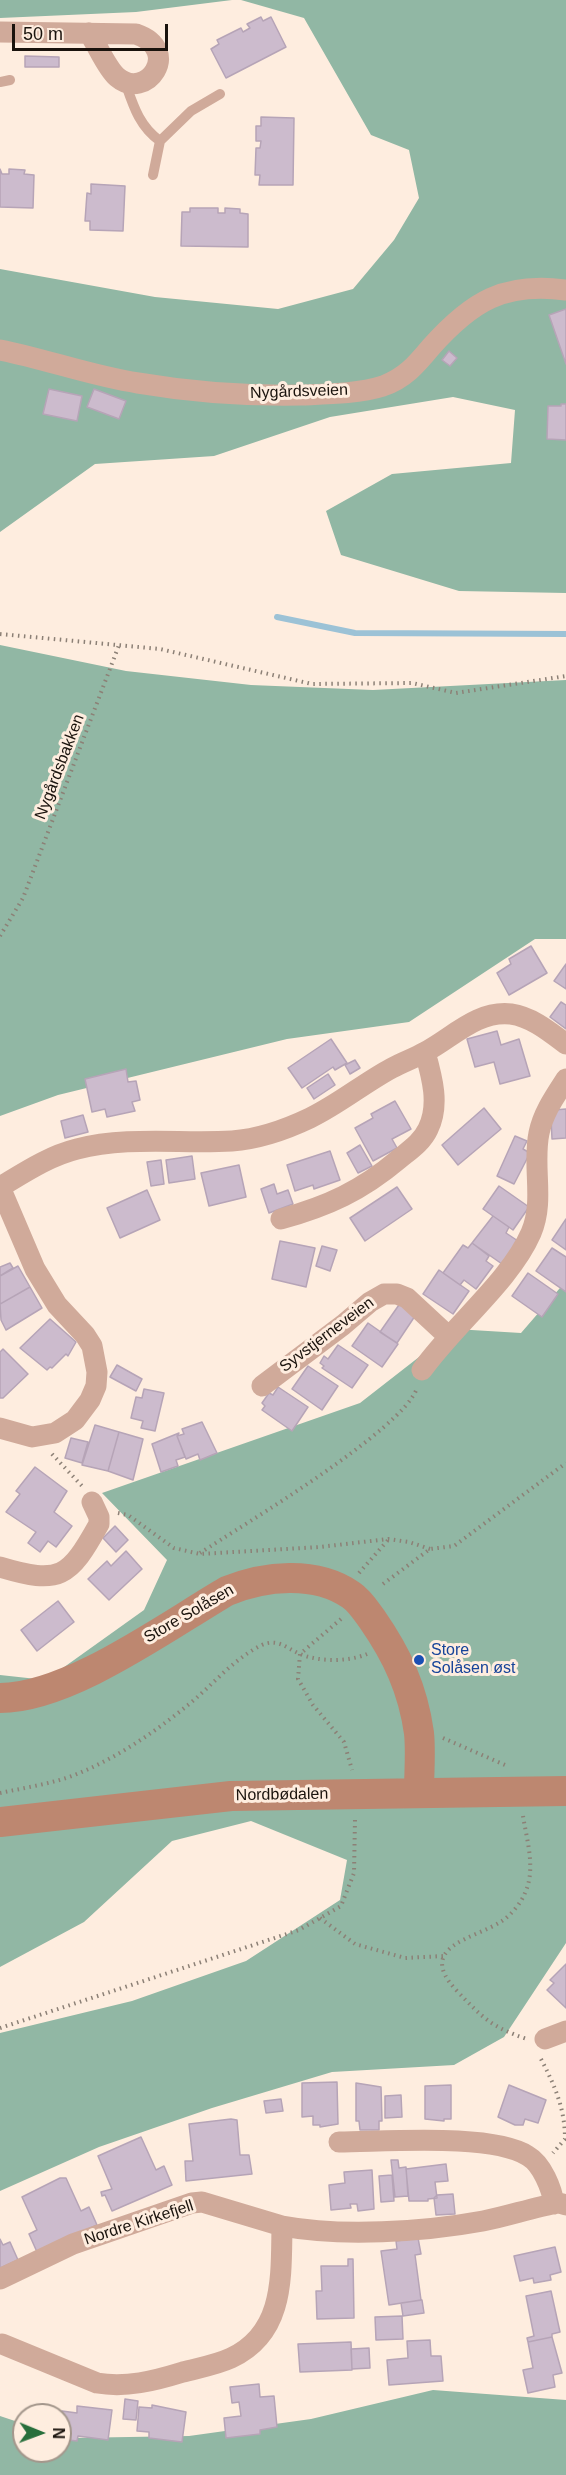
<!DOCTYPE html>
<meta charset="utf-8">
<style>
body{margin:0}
#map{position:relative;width:566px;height:2475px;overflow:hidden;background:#feeddf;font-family:Helvetica,sans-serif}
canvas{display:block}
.north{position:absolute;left:12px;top:2403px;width:60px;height:60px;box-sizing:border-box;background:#feeddf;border:2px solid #a3968b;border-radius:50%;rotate:91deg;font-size:16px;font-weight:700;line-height:24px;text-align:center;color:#1a130d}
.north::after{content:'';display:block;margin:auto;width:21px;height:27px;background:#286f3c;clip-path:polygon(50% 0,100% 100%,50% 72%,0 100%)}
.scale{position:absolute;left:12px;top:24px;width:156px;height:27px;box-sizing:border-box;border:3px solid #1a130d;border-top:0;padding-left:8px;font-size:18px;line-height:21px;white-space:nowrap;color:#1a130d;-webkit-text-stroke:4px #feeddf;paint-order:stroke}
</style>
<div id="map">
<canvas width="566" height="2475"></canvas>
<div class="north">N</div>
<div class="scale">50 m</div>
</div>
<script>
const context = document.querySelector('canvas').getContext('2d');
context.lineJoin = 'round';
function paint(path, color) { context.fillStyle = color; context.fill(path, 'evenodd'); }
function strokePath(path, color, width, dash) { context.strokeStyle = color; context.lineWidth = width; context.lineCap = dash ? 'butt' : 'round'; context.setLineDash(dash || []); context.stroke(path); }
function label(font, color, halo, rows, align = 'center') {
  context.font = font + ' Helvetica,sans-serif'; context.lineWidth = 6; context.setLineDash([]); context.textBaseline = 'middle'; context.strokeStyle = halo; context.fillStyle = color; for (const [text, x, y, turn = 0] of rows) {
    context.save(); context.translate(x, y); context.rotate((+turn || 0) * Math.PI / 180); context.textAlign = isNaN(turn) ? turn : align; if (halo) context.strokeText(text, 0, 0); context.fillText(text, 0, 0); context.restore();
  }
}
paint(new Path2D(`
 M0,0h232l-96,12 -136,6z
 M241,0h325v593l-107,-2 -118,-36 -15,-44 66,-37 119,-11 4,-53 -62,-13 -123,20 -116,39 -119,8 -95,68v-263l155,28 123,12 75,-20 41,-49 25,-42 -10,-48 -38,-15 -67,-117z
 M0,645l126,26 125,14 122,5 193,-10v259h-31l-126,83 -122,17 -229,56 -58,21z
 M566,1281v662l-62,94 -50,28 -122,7 -120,36 -113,39 -99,44v-158l132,-32 114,-40 94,-61 7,-40 -96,-39 -79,20 -88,81 -84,45v-292l46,5 98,-70 23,-50 -65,-67 258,-90 95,-74 66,4z
 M433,2390l133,10v75h-566v-59l24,8v27h36v-16l10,3 119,-2 122,-17z`), '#91b7a4');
strokePath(new Path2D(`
 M277,617l78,16 211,1`), '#9cc2d6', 6);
const building = new Path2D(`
 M261,17l2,4 8,-4 15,30 -60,31 -15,-29 8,-5 -2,-4 24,-12 2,4 7,-4 -3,-4z
 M25,56l34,1v10h-34z
 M261,117l33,1 -1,67h-34l1,-10h-5l1,-27h4l1,-7h-5v-15h5z
 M0,169l2,5h7v-5l16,1 -1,4 10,1 -1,33 -33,-1z
 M91,184l34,2 -2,45 -33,-1v-9h-5l2,-28 4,1z
 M190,208h28v5h7v-5l15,1v4l8,1v33l-67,-1 1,-34h8z
 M566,309v55l-17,-49z
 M449,351l8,7 -7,8 -8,-6z
 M49,389l33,7 -5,25 -34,-7z
 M94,389l32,12 -7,18 -32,-12z
 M561,404h5v36l-19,-1 1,-33h13z
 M531,946l16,27 -38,22 -12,-22 14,-9 -2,-5z
 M566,964v25l-12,-8z
 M561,1002l5,3v24l-16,-12z
 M497,1031l4,14 18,-6 11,37 -30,8 -6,-22 -19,5 -8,-28z
 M331,1039l16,24 -12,7 -2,-3 -31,21 -14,-20z
 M355,1060l5,8 -10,6 -5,-9z
 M126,1069l2,13 8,-1 4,19 -8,2 3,9 -28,6 -2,-8 -13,3 -7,-33z
 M328,1074l7,11 -21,14 -7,-11z
 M395,1101l16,28 -19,10 5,9 -24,13 -18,-33 18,-10 -2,-4z
 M484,1108l17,21 -43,36 -16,-20z
 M566,1109v29l-14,1 -1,-21 3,-8z
 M83,1115l5,17 -23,6 -4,-17z
 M515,1136l12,5 -4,8 7,4 -16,31 -17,-8z
 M360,1145l12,21 -14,7 -11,-20z
 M330,1151l10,29 -26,9 -1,-4 -18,6 -8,-26z
 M192,1156l3,23 -26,4 -3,-23z
 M161,1160l3,24 -13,2 -4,-24z
 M239,1165l7,32 -37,9 -8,-33z
 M274,1184l3,10 11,-4 5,14 -24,9 -8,-24z
 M499,1186l30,21 -16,23 -30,-21z
 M397,1187l15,22 -47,32 -15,-23z
 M147,1190l13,30 -40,18 -13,-30z
 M493,1216l16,11 -3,6 12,8 -16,23 -30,-21z
 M566,1219v31l-14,-10z
 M280,1241l35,7 -9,39 -34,-8z
 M472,1243l17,13 -3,5 7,5 -17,23 -12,-9 -4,5 -17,-12 20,-28 5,3z
 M322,1246l15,4 -7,21 -14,-5z
 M552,1248l14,9v35l-30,-21z
 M10,1263l3,5 -13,8v-9z
 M18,1266l12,21 -30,17v-28z
 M439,1270l30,21 -16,23 -30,-20z
 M528,1273l30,21 -16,23 -30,-21z
 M30,1287l12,21 -36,22 -5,-10 -1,-16z
 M401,1302l16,11 -20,30 -17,-11z
 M50,1319l26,23 -8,14 -2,-2 -14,14 -2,-1 -3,3 -27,-22z
 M368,1323l30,21 -16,23 -30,-21z
 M338,1345l30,20 -16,23 -30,-20 2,-2 -4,-3 4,-7 4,3z
 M3,1349l25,25 -25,24h-3v-46z
 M117,1365l25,14 -6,12 -26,-14z
 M308,1366l30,20 -16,24 -30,-21z
 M278,1387l30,20 -16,24 -30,-21 3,-4 -3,-3 7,-10 4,2z
 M144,1389l20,4 -9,38 -14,-3 2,-7 -12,-3 5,-21 6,1z
 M202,1422l15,31 -17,7 -2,-6 -12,5 -9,-23 7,-2 -2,-5z
 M95,1425l24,7 -11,39 -26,-6z
 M119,1432l24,7 -10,41 -25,-9z
 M179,1433l-2,3 8,21 -9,3 2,6 -17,6 -9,-28z
 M71,1438l17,4 -6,21 -17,-5z
 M35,1467l32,24 -13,21 18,14 -16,21 -8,-6 -8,11 -12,-9 8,-11 -30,-20 14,-18 -4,-3z
 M115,1526l13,14 -12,12 -13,-14z
 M126,1551l16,18 -33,31 -21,-21 19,-18 4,5z
 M58,1601l16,21 -37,29 -16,-21z
 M566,1964v44l-19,-18 7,-7 -4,-3z
 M337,2082l1,42 -18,3v-2h-7v-9l-11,1v-34z
 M356,2083l25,4 1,34h-3v9h-19l-1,-9h-3z
 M451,2085v34h-7v2l-19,-2v-33z
 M509,2085l37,15 -8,23 -13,-4 -2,6h-8l-17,-8z
 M401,2095l1,22 -17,1v-22z
 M281,2099l2,12 -17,2 -2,-12z
 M231,2119l6,1 3,35h9l3,19 -66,7 -1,-20h8l-4,-37z
 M141,2137l15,33 8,-4 8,19 -60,26 -7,-16 -3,1 -1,-4 11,-3 -14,-33z
 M391,2160h7l1,8 7,-1 2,29 -13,1z
 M446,2164l2,17 -13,1 2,16 -9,1v2h-19l-3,-32z
 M372,2170l2,39 -16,2 -1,-7h-7l1,4 -20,2 -2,-25 16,-2 -1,-11z
 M392,2175l2,26 -13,1 -2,-26z
 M60,2178h6l15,33 8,-4 8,18 -60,27 -8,-18 8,-4 -15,-33z
 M453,2194l2,20 -19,1 -2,-17 3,-3z
 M418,2238l3,16 -6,1 6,45 -32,5 -8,-54 16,-2 -1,-8z
 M0,2239l3,6 7,-3 8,18 -18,8z
 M555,2247l6,25 -11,3 1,5 -17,3 -1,-5 -13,3 -6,-25z
 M348,2259h5l1,59 -37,1 -1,-28h6l-1,-25h27z
 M551,2291l9,41 -8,2v3l-24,5 -1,-4 7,-2 -8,-40z
 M422,2300l2,13 -21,3 -2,-13z
 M402,2316l1,23 -27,1 -1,-23z
 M552,2337l10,36 -9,2 2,12 -27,6 -5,-23 10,-2 -5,-26z
 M430,2340l1,16h10l2,25 -54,4 -2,-25 21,-2 -1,-17z
 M351,2342l1,28 -52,2 -2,-28z
 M369,2348l1,20 -18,1 -1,-20z
 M259,2384l1,13 14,-1 3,31 -17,3v4l-34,4 -2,-20 17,-2 -2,-14 -7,1 -2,-16z
 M125,2399l13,2 -2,19 -13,-1z
 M152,2405l34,7 -4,30 -33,-4v-6l-12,-1 2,-24 13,1z
 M77,2406l35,4 -4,30 -30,-4 -1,5 -17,-2 2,-28 15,2z`);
paint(building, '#ccbbcd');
strokePath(building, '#b6a4b7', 1.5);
strokePath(new Path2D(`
 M0,634l160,15 152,35 100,-1 44,10 110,-17
 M0,936l23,-38 96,-253
 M52,1454l30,32
 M118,1513l10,2 46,33 26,6 120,-7 68,-8 21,3 21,7
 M200,1553c43,-28 203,-123 217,-165
 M359,1573l29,-33
 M383,1584l47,-35 24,-3 112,-83
 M341,1619l-41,35 -2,25 15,26 31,37 8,28
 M443,1738l62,27
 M0,1793c28,-6 58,-10 84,-22 37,-16 72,-40 104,-66 25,-20 45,-46 74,-60 16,-7 24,3 38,9 19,8 48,8 67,0
 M523,1816c4,25 13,53 2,77 -4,10 -13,21 -23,28 -27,18 -88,25 -45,70 26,27 34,36 70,48
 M320,1918l35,26 50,14 39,-2
 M0,2028l299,-98 42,-24 13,-33 1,-54
 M541,2059c14,27 24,50 24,80l-12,14`), '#8c8076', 4, [1.5, 4.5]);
strokePath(new Path2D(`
 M0,82l10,-2
 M125,82c8,23 14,44 35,59
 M153,175l7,-34 31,-30 29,-17`), '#d0aa9a', 10);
strokePath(new Path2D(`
 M0,32l136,2c47,16 10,68 -19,43 -11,-10 -19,-31 -28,-44
 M0,350c46,9 91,26 138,33 53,9 109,13 163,12 26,-1 57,-1 82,-9 22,-8 33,-21 48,-39 41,-46 73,-65 135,-57
 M0,1187c25,-15 49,-31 77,-38 50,-13 104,-5 155,-8 26,-2 55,-12 78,-23 29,-14 54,-35 82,-50 11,-6 23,-10 33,-16 27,-14 52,-42 86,-38 21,3 39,18 55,30
 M0,1187l35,82 22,36 28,30 7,11 5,26 -1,14 -6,14 -15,20 -20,13 -23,4 -32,-9
 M281,1219c47,-13 80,-28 118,-60 11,-9 23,-17 29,-30 12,-24 4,-52 -3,-77
 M422,1370c32,-45 88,-89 109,-137 14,-32 1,-67 8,-100 4,-20 16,-37 27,-54
 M262,1386l81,-61 27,-23 14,-8h13l10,4 41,38
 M0,1567c60,18 69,11 99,-43v-7l-7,-15
 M545,2039l21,-8
 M339,2142c45,0 153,-9 189,14 14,8 24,33 26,48
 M0,2279l73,-35 119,-41 10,-1 80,24
 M2,2344l95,39c29,5 57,-2 86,-11 15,-4 33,-7 48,-14 54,-25 50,-82 51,-132 59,11 141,6 201,-5 26,-5 51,-14 76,-18l7,2`), '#d0aa9a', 21);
strokePath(new Path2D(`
 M0,1698c69,0 167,-72 227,-107 37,-15 88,-21 124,4 9,6 15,16 21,24 25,36 41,70 47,114 2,19 0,40 0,60
 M0,1822l231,-26 335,-5`), '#bd8770', 30);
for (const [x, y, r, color] of [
 [419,1660,6,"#1a4fb4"]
]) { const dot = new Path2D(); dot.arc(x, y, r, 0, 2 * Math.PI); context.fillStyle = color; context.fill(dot); strokePath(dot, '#feeddf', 2); }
label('16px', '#1a130d', '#feeddf', [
 ["Nygårdsveien",299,392,-2],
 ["Nygårdsbakken",60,767,-69],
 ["Syvstjerneveien",327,1335,-37],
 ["Store Solåsen",189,1614,-30],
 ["Nordbødalen",282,1795,-1],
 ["Nordre Kirkefjell",139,2223,-18]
]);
label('16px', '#164399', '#feeddf', [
 ["Store",431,1651],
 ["Solåsen øst",431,1669]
], 'left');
</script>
